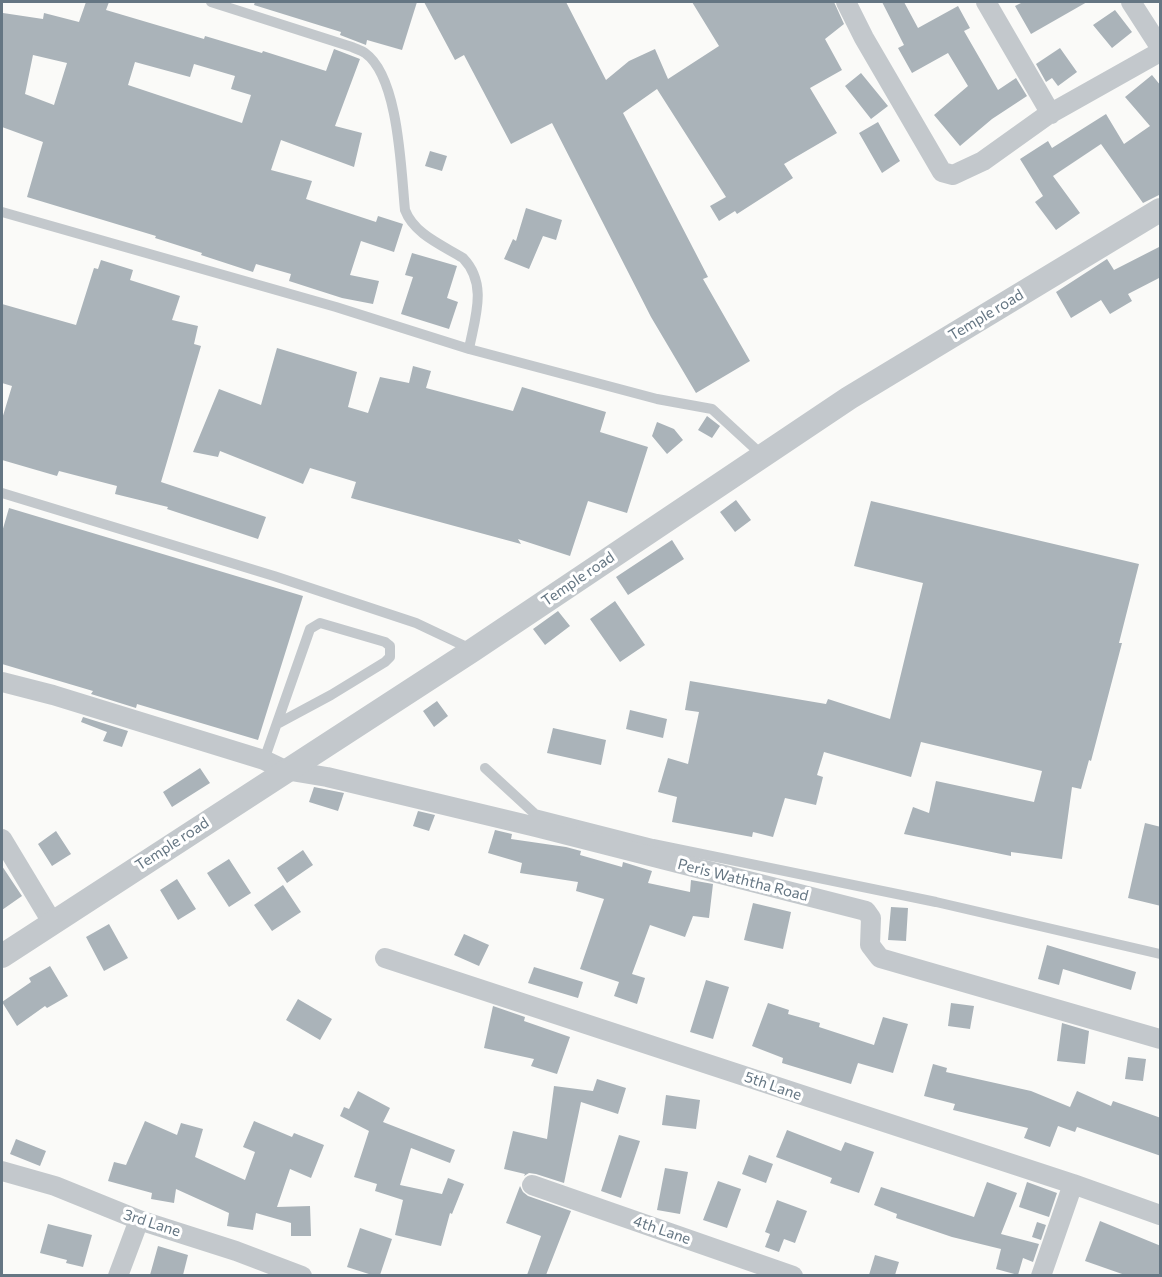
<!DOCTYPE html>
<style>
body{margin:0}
#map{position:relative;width:1162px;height:1277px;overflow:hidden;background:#fafaf8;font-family:Commissioner,sans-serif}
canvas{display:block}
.frame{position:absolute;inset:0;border:3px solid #657683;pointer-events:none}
</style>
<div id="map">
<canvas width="1162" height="1277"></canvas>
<div class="frame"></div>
</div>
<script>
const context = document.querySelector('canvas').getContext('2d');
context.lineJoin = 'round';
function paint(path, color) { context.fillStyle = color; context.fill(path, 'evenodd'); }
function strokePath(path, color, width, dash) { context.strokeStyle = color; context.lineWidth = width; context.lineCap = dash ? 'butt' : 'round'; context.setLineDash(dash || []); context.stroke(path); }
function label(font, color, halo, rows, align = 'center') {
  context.font = font + ' Commissioner,sans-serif'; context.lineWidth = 6; context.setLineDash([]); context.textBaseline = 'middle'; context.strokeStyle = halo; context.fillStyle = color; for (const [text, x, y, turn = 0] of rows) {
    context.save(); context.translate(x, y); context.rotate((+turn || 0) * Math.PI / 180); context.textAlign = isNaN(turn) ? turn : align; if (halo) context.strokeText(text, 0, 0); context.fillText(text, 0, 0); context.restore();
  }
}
paint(new Path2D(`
 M86,2h23l-3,8 98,29 1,-3 57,17 1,-2 63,20 8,-22 26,10 -25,67 27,7 -8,34 -73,-27 -10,30 41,11 -6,18 70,23 2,-6 25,8 -9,28 -33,-11 -11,34 29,6 -6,23 -31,-6 -53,-17 2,-7 -35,-10 -3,8 -52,-17 1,-2 -47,-15 1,-2 -129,-39 16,-55 -41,-15v-105l1,-9 40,6 1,-6 35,9zM33,55l34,8 -13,42 -29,-11zM135,62l55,15 4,-13 41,12 -4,13 20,6 -9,28 -114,-38z
 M255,2h162l-15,48 -35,-10 -1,5 -26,-10 1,-3 -87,-27z
 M424,2h142l40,78 23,-19 26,-12 13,30 51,-33 -27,-44h142l10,22 -19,15 17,31 -32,18 27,45 -53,31 9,14 -56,36 -2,-3 -16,10 -9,-15 16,-9 -69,-108 -34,24 85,164 -5,2 47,82 -54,32 -45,-76 -99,-194 -41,21 -47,-89 -9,5z
 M882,2h22l14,26 40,-22 12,22 -6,3 34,59 18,-12 11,18 -35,23 -32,27 -26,-31 34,-29 -20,-33 -36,20 -14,-25 6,-3z
 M1023,2h64l-56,32 -16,-28z
 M1115,10l17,22 -20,16 -19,-23z
 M1060,48l17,24 -19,14 -6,-8 -6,4 -10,-18z
 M861,73l27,33 -17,13 -26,-33z
 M1152,75l9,11v108l-18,9 -42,-59 -48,32 27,37 -24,17 -21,-28 8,-6 -23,-37 28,-18 4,7 54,-34 18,30 26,-18 -25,-29z
 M878,122l22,39 -18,12 -23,-40z
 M430,151l17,5 -5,15 -17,-5z
 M526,208l36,12 -6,20 -13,-4 -14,33 -25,-10 9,-20 3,2z
 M1161,246v31l-33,17 4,7 -22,13 -9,-14 -30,18 -15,-26 51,-33 7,11z
 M412,253l45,13 -10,32 11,4 -9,27 -48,-15 12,-37 -8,-2z
 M101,260l32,10 -3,10 50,16 -8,24 26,6 -4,18 7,2 -40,136 105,35 -8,22 -91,-30 1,-2 -53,-13 2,-8 -58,-15 -2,5 -55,-16v-41l10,-33 -10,-3v-79l74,21 18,-57 4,1z
 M277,348l80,24 -9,35 20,6 12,-36 29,6 4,-17 18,5 -5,17 87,23 9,-24 84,25 -6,20 48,15 -21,66 -39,-12 -18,55 -52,-17 3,5 -170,-46 5,-16 -46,-14 -7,16 -83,-33 -2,6 -25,-5 26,-63 42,16z
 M707,416l13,10 -8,12 -14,-8z
 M657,422l17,7 9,11 -16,14 -15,-18z
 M736,500l15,20 -16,12 -15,-20z
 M871,501l268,63 -20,79h3l-31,118 -2,-1 -8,29 -9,-2 -10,72 -51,-7v4l-107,-22 9,-27 16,6 7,-32 98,21 8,-31 -121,-29 -10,35 -87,-25 -7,23 6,2 -7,28 -31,-7 -12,39 -20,-5 -1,5 -80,-15 5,-25 -19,-5 10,-34 20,6 11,-52 -14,-2 5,-29 136,23 2,-5 62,20 33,-136 -69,-17z
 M9,508l294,88 -45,144 -121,-36 -1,4 -45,-14 2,-3 -91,-27v-132z
 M672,540l12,19 -56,36 -12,-18z
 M615,601l30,44 -25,17 -30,-43z
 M558,611l12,15 -25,19 -12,-16z
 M437,701l11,15 -14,11 -11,-16z
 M630,710l37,9 -4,19 -37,-9z
 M83,717l45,14 -6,16 -19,-6 4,-9 -26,-10z
 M553,728l53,12 -5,25 -54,-12z
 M200,768l10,15 -38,24 -9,-15z
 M314,787l30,6 -6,18 -29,-9z
 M418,811l17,4 -6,16 -16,-5z
 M1145,823l16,4v79l-33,-8z
 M495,830l17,4 -1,5 55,8 15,4 -1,4 42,12 1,-5 29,9 -4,12 42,9 1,-12 22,4 -4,34 -16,-2 -8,21 -35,-12 -18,49 13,4 -8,26 -23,-8 5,-14 -39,-13 24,-70 -28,-8 2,-9 -58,-9 2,-10 -34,-10z
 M56,831l15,23 -19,12 -14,-22z
 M303,850l10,15 -26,18 -10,-15z
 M229,859l22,34 -22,14 -22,-34z
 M2,866l20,30 -20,14z
 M177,879l19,30 -18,11 -18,-30z
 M283,885l18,27 -29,19 -18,-26z
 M753,903l38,9 -8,37 -39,-9z
 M891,907l17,1 -2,33 -18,-1z
 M109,924l19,34 -24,13 -18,-34z
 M464,934l25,11 -10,21 -25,-11z
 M1047,945l89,27 -5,18 -68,-21 -4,16 -21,-6z
 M50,966l18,30 -21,12 -2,-2 -28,20 -15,-24 29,-20 -2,-4z
 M534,967l49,15 -5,16 -50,-15z
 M706,980l23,7 -16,52 -23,-7z
 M298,999l34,20 -12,21 -34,-20z
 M768,1003l21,7 -1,4 32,9 -1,4 55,18 9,-28 25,7 -15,49 -35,-10 -7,21 -69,-21 1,-5 -31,-12z
 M951,1003l23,3 -4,23 -22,-3z
 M493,1006l32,11 -1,4 46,16 -13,37 -26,-8 3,-7 -50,-11z
 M1062,1023l27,8 -4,33 -28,-3z
 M1128,1057l18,2 -3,22 -18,-2z
 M933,1064l14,4 -1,4 85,19 39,16 7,-16 34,15 2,-5 48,17v38l-84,-29 -2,5 -17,-6 -8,21 -26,-9 4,-10 -75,-18 2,-6 -31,-8z
 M597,1079l29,9 -8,26 -37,-12 -17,81 -28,-9 -7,-1 -5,3 1,-2 -21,-5 9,-38 34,8 7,-53 39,5z
 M358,1091l32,17 -7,14 72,28 -5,13 -39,-15 -11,37 42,9 6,-16 16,6 -12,30 -2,-1 -9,33 -46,-11 8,-35 -28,-9 2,-7 -23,-7 15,-46 -29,-15 4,-9 5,2z
 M666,1095l34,5 -4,29 -34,-4z
 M145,1121l32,14 4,-12 22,6 -8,28 50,23 10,-28 -12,-5 11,-26 38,16 2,-4 30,12 -13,33 -21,-9 -13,38 33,-1 1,30h-20v-13l-35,-10 -3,17 -26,-4 2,-13 -53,-24 -2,14 -23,-4 1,-6 -44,-12 6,-19 12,3z
 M787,1130l54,21 4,-9 29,10 -15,41 -29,-10 2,-5 -56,-21z
 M619,1135l21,6 -19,57 -20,-7z
 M16,1139l30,12 -6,15 -30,-12z
 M749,1155l24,9 -7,19 -24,-9z
 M665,1168l23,4 -8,42 -23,-4z
 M718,1181l23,8 -14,39 -24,-8z
 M987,1182l30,11 -16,41 38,10 -6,18 -10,-4 -5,17 -22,-6 5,-20 -49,-12 -56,-19 1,-4 -23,-9 7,-18 93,30z
 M1027,1182l30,11 -8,24 -30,-10z
 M520,1186l3,6 5,4 43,15 -25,64h-19l14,-39 -35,-13z
 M777,1200l30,11 -12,32 -11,-4 -5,13 -14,-5 5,-13 -5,-2z
 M1100,1221l61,25v29h-36l-40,-14z
 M1037,1222l9,3 -5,15 -9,-3z
 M48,1224l44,11 -9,32 -17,-4 1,-3 -27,-7z
 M360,1228l32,11 -12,36h-8l-25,-8z
 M158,1246l30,9 -5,20h-33z
 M875,1255l24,7 -4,13h-26z`), '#aab3b9');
strokePath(new Path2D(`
 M211,2l141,45c4,2 9,3 13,6 34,24 36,118 40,157 9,24 37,35 58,48 25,26 12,59 6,91
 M2,212l334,95 133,42 188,50 55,10 50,46
 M2,493l272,83 142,47 57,27
 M264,760l46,-131 10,-6 65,19 5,4v11l-5,5 -54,33 -54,29
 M485,768l50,46 118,30 283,58 224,52`), '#c3c8cc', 10);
strokePath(new Path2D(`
 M846,2l18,36 78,134 11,3 30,-14 63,-45 114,-64
 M986,2l65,112
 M1131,2l29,45
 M2,682l51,13 211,65 21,10 42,7 209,50 330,84 5,7 -1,27 10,13 280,81
 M2,839l50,83
 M385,958l688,226 87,31
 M2,1171l53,15 84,34 97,31 66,25
 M532,1185l261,91
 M118,1276l21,-56
 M1041,1276l32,-92`), '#c3c8cc', 20);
strokePath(new Path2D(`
 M2,956l471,-306 376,-252 311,-188`), '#c3c8cc', 24);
label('15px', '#657683', '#fff', [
 ["Temple road",986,315,-31],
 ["Temple road",578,579,-34],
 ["Temple road",172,844,-33],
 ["Peris Waththa Road",743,880,14],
 ["5th Lane",773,1086,19],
 ["3rd Lane",152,1223,18],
 ["4th Lane",662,1230,19]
]);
</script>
